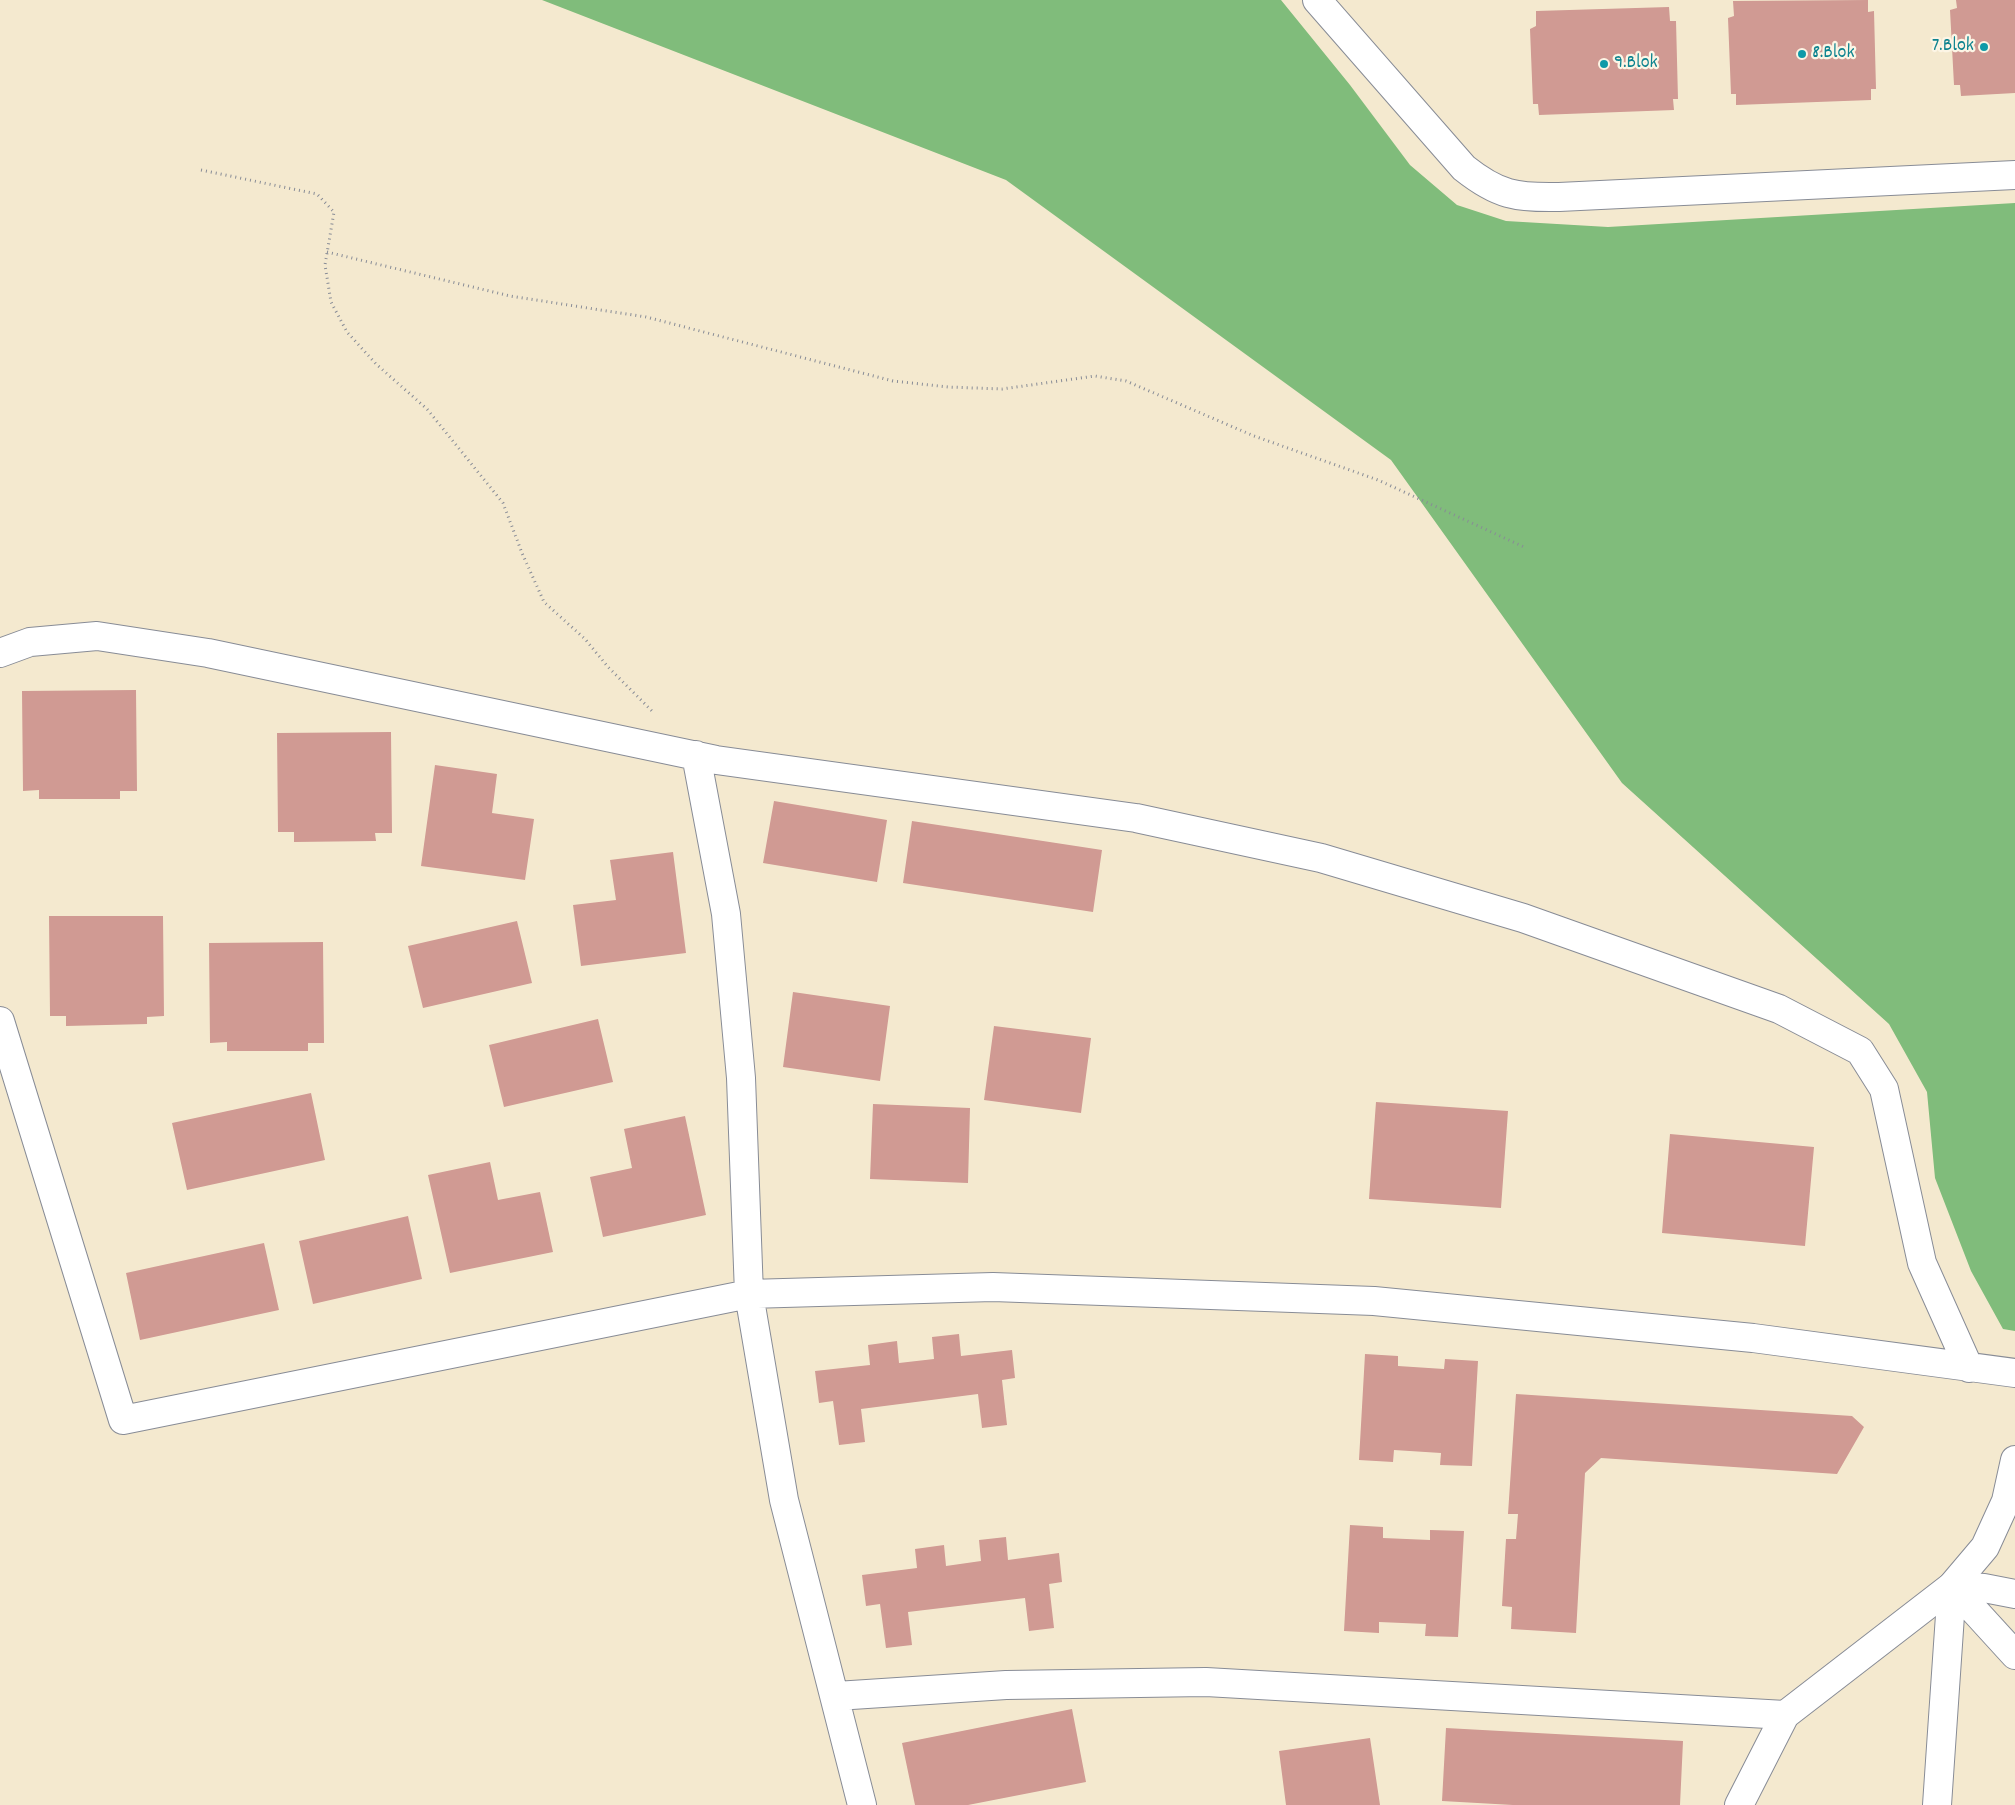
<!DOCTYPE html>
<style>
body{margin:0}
canvas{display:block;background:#f4e9cf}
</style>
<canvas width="2015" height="1805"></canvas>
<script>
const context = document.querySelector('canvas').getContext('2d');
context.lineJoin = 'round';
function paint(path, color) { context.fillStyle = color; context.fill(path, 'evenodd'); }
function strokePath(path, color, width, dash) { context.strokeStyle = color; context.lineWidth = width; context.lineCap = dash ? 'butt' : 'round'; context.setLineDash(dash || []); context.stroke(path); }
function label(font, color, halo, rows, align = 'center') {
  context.font = font + ' Dekko,sans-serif'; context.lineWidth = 4.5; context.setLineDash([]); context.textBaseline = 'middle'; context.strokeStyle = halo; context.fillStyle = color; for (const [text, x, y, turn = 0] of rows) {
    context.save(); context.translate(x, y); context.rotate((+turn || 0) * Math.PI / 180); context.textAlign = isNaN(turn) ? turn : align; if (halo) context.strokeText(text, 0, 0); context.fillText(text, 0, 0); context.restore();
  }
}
paint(new Path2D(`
 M542,0h739l69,85 60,80 47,40 49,16 102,6 407,-24v1128l-12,-2 -32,-58 -36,-93 -8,-86 -38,-68 -267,-241 -231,-323 -385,-280z`), '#80bc7b');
paint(new Path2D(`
 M1868,0v12l6,-1 2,78h-5v11l-135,5v-11h-5l-3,-76 6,-2 -1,-15z
 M1956,0h59v93l-54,3 -1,-11h-6l-4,-75 7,-2z
 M1669,7l1,14h6l2,78h-5l1,11 -135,5 -1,-11h-5l-3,-75 6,-3v-15z
 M136,690l1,101h-17v8h-81v-9l-16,1 -1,-100z
 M391,732l1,101h-17l1,8 -82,1v-10h-16l-1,-99z
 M435,765l62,9 -5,39 42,6 -9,61 -104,-14z
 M774,801l113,19 -10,62 -114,-19z
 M912,821l190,29 -9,62 -190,-29z
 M673,852l13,101 -105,13 -8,-61 43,-5 -6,-40z
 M49,916h114l1,100 -17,1v7l-81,2v-10h-16z
 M517,921l15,62 -109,25 -15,-62z
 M323,942l1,101h-16v8h-81v-9l-17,1 -1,-100z
 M793,992l97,14 -10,75 -97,-14z
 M598,1019l15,63 -109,25 -15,-62z
 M994,1026l97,12 -10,75 -97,-13z
 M311,1093l14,67 -138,30 -15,-67z
 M1376,1102l132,9 -7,97 -132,-9z
 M873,1104l97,4 -2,75 -98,-4z
 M685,1116l21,99 -103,22 -13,-60 42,-9 -8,-39z
 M1670,1134l144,13 -9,99 -143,-13z
 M490,1162l8,38 42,-8 13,60 -103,21 -22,-98z
 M408,1216l14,63 -109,25 -14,-63z
 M264,1243l15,67 -139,30 -14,-67z
 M959,1334l2,22 51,-6 3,28 -13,2 5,45 -25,3 -4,-34 -117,15 4,33 -26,3 -6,-44 -14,2 -4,-32 55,-6 -2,-20 29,-4 2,22 35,-4 -2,-22z
 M1365,1354l33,2v10l46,3 1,-10 33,2 -6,105 -32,-1 1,-12 -47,-3 -1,12 -34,-2z
 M1516,1394l336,22 12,11 -27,47 -236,-16 -16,15 -9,160 -65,-4 1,-22 -10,-1 4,-67h10l2,-25h-10z
 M1350,1525l33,2v11l47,2v-10l34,1 -6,106 -33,-1 1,-12 -47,-2v11l-35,-2z
 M1006,1537l2,23 51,-7 3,29 -13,2 5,44 -25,3 -4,-33 -117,14 4,33 -26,3 -6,-44 -14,2 -4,-31 55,-7 -2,-19 29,-4 2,21 35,-5 -2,-21z
 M1072,1709l14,73 -118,23h-53l-13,-62z
 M1446,1728l237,13 -3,64h-167l-71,-4z
 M1370,1738l10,67h-94l-7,-54z`), '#d09a93');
const minor = new Path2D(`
 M1317,0l147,168c34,27 52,30 95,29l456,-22
 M0,653l30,-11 67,-6 111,17 508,107 420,58 185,40 202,60 256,91 81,42 24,38 38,174 47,105
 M696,755l30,159 15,164 8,216 35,206 78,305
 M0,1021l123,399 626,-126 244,-7 381,14 379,37 262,35
 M1952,1586l63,69
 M1952,1586l32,2 31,6
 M836,1696l170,-11 200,-3 579,33
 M1937,1805l15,-219`);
const tertiary = new Path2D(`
 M1739,1805l46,-90 167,-129 33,-39 21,-46 9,-41`);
strokePath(minor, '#888c96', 30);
strokePath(tertiary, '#888c96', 30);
strokePath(new Path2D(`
 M201,170l116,24 17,18 -9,53 6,37 16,30 29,32 51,45 76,94 19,50 22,49 41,37 23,28 45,45
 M327,252l183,44 136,21 247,64 55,6 54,2 93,-13 31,5 128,55 124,44 146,67`), '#888c96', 3, [1, 4]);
strokePath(minor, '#fff', 28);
strokePath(tertiary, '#fff', 28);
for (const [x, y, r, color] of [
 [1984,47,5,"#0f9aa8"],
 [1802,54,5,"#0f9aa8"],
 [1604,64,5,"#0f9aa8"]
]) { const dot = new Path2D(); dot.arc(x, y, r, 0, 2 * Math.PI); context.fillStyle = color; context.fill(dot); strokePath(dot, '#fcf5e5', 2); }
label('20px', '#0d838f', '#fcf5e5', [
 ["7.Blok",1974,47,"right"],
 ["8.Blok",1812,54],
 ["9.Blok",1614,64]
], 'left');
</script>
